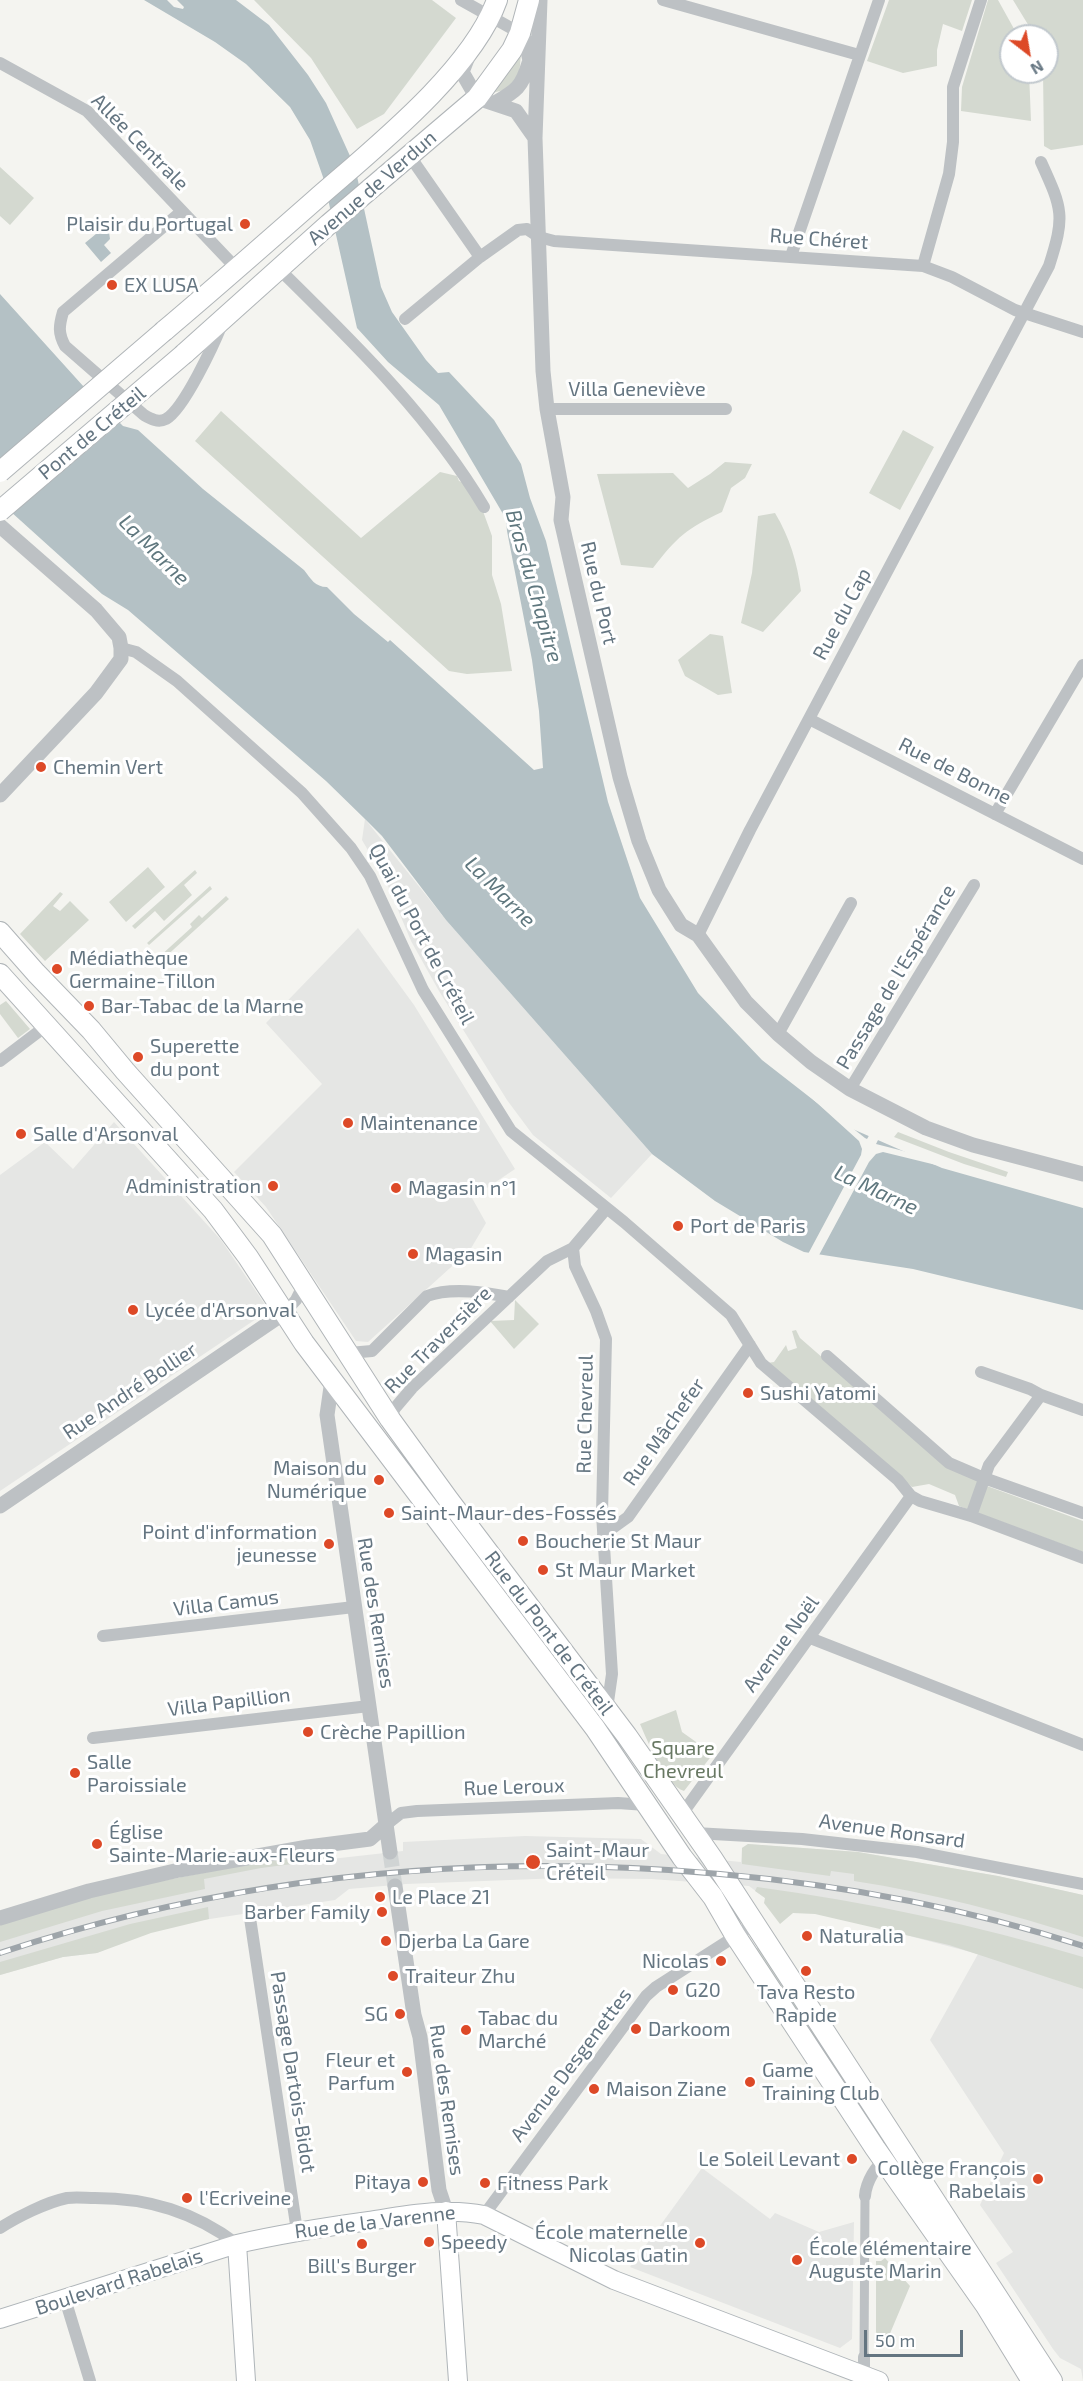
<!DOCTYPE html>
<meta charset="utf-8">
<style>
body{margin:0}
#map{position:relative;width:1083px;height:2381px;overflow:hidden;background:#f4f4f0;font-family:"Exo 2",sans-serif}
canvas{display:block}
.north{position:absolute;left:999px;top:24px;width:60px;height:60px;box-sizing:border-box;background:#fff;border:2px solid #c1c8cd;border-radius:50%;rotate:149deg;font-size:16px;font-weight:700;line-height:24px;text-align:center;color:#647581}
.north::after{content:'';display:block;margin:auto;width:21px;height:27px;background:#dd4927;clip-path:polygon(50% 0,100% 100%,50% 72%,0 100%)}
.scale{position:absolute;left:864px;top:2330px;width:99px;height:27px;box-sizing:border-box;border:3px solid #647581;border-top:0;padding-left:8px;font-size:18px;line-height:21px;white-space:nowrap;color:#647581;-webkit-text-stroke:4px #fff;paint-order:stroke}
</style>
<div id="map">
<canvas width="1083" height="2381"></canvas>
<div class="north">N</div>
<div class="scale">50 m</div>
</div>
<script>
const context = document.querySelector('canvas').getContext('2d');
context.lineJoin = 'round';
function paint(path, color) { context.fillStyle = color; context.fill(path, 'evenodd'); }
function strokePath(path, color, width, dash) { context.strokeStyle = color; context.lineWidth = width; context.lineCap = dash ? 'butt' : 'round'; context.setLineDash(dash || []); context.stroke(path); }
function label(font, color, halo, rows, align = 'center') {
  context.font = font + ' "Exo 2",sans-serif'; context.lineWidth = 6; context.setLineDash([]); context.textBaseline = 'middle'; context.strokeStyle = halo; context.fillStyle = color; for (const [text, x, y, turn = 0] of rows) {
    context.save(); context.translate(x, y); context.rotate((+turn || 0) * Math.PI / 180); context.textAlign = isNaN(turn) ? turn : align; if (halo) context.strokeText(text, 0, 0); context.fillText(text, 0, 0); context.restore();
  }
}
paint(new Path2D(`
 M365,819l81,101 206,234 -41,44 -78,-63 -26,-35 -68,-109 -28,-50 -25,-60 -24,-41z
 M358,928l56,77 101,164 -43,29 14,25 -16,27 -102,92 -12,-1 -90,-134 -32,-35 88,-88 -56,-61z
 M114,1122l107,118 45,66 -1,7 -265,178v-316l45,-33 28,27z
 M525,1836l116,3 20,15 80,8 1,-14 6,-4 110,8 140,24 85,19v93l-35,-11 35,12v392l-2,-12 -21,-11 -7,-9 -57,-86 17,-11 -33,-47 24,-52 -74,-113 48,-86 -213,-56 -16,-12 -98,-7 -89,-1 -156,6 -57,5 -14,11 -178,27 -60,26 -34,4 -63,18v-51l38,-12 113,-29 179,-30 1,6 72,-8v-9z
 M702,2168l68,51 5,-6 44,19 35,-10 -2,117 -12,9 -210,-81z`), '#e5e6e4');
paint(new Path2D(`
 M254,0h178l24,18 -72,96 -27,15 -46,-71z
 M889,0h83l-10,31 -19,-7 -6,26v16l-34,7 -36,-12z
 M988,0h10l20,36h-7v36h18l2,49 -70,-10 1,-24z
 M1013,0h70v145l-32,5 -7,-4 -1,-74h4v-36h-12z
 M521,53l-2,24 -15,13 -12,3z
 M0,167l34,31 -24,27 -10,-9z
 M221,411l140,127 79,-66 17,4 2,5 3,1 18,21 12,33v39l9,29 11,67 -45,3 -18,-3 -254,-230z
 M903,430l31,17 -34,63 -31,-17z
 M725,462l27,2 -7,14 -14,10 -9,24c-36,17 -45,25 -69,56l-32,-3 -24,-91 76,-1 15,15 22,-14z
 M775,513c15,25 22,49 26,78l-38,41 -22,-9 11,-50 6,-57z
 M710,634l13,2 9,57 -14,2 -33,-19 -7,-16z
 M148,867l17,20 -39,35 -17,-20z
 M195,870l2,3 -13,12 8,10 -28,26 -9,-10 -20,18 -3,-3z
 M210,886l2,3 -63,56 -2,-2z
 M60,892l3,2 -10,12 7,5 10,-10 19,19 -44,41 -25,-27z
 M226,896l3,3 -67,61 -3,-3 33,-30 -2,-3 9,-9 3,3z
 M6,1001l24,28 -12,9 -18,-24v-9z
 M898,1132l51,20 59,20 -2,5 -42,-13 -70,-27z
 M515,1300l24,24 -25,25 -24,-28 24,-1z
 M796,1330l4,8 135,118 52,30 96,35v31l-124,-46 -4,-11 -26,-11 -17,3 -145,-124 7,-1 12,-17 2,6 9,-3 -5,-17z
 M676,1710l6,22 31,22 -29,37c-18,-5 -37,-51 -44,-67z
 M748,1844l110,8 140,24 85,19v42c-75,-24 -151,-44 -229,-56v-7l-23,-3 -1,5 -88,-12v-16z
 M330,1853l1,6 -70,9 -57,11 1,10 -103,22 -102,31v-18c107,-35 219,-57 330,-71z
 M757,1887c110,15 220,38 326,70v32l-134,-44 -134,-31 -22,-1 -13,11 -16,-21 1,-5 -10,-7z
 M208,1907l1,12 -58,14 -54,20 -34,4 -63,18v-13l130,-38z
 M759,1947l128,196v6l-134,-198z
 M885,2258l25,28 -24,57 -7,-5 -3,-6v-71h5z`), '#d4d9d0');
paint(new Path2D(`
 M144,0h23l7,7 9,2 1,-2 -7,-7h59l33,25 39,50 18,28 29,64 26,120 11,25 34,48 12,13 11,-1 45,48 27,44 9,34 16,43 62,261 32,96 58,95 64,67 86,67 94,41 141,40v102l-170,-41 -109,-17 -21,-10 -68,-41 -63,-47 -206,-234 -64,-84 -17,-17 -39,-38 -198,-171 -26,-16 -102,-92v-208l84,93 39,39 15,4 65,59 101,81c7,9 11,17 23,17l27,27 34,28 2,-2 144,130 9,-2 -4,-57 -7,-51 -25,-129 -1,-12 -67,-114 -51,-43 -31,-34 -34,-151 -13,-37 -20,-33 -44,-43 -31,-22z
 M102,229l7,3 1,7 -6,6 7,8 -10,9 -16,-19z`), '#b4c1c5');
paint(new Path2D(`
 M88,387l34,34 -112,95 -10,-10v-45z
 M807,1092l58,46 2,1 3,-5 9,4 -3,6 43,11 24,10 38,11 -98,-24 -7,2 -7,8 -51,95 -11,-1 54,-101 1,-6 -3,-8 -53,-48z`), '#f4f4f0');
strokePath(new Path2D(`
 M390,1852l5,34`), '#d0d4d4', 15, [15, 8]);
const secondary = new Path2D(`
 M446,2211l12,170
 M237,2244l9,137
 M0,2319l237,-75c44,-10 88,-17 132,-23 38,-6 77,-14 115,-6l130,65 265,101`);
const primary = new Path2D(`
 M164,331c51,-43 101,-87 151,-131 57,-50 157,-129 182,-200
 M184,354l145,-130 148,-126 35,-48 8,-17 9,-33
 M0,932l36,41 55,57 34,41 147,164 118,184 58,80 179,237 85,122 340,523
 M0,974l213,236 35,47 56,86 291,385 87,129 31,40 22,38 140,213 111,158 46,75`);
strokePath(secondary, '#afb5b9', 20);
strokePath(primary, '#b0b5b8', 22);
strokePath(new Path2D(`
 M864,2357l1,-161`), '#bdc1c4', 9);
strokePath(new Path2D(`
 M461,0l59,33
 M663,0l196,55
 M0,63l87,48 150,158
 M409,155l71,102
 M182,211l-119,101c-4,14 -5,21 2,34l79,69c7,4 14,8 22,4 18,-10 48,-75 56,-95
 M791,256l88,-256
 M923,266l26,-92 4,-32v-55l28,-87
 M279,269c75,74 151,147 205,238
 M405,319l75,-62 38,-27 9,-1 12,8 15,4 369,25 29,11 63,33 68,22
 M547,409h179
 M121,648l15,4 41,29 125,112 49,55 19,28 53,114 88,141 113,91 107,93 30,48 137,117 13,16 9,5 51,15 112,42
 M809,719l274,140
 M995,814l88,-149
 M698,935l52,-105 299,-564c16,-50 14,-56 -8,-104
 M778,1034l73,-131
 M0,1061l46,-35
 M850,1089l124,-204
 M606,1209l-33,39 2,18 21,45 10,28 -4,175 10,160 -5,35
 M284,1313l12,-13 8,-16
 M349,1353l23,-2 55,-55c24,-9 57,-4 82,1
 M827,1356l122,107 35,15 99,35
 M981,1372l49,17 11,6
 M390,1419l5,-11 17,-20 135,-127 26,-13
 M971,1516l18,-51 52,-70 42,15
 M603,1535l25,-18 122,-172
 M103,1636l251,-29
 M810,1638l273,107
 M93,1738l276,-32
 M682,1814l229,-318
 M387,1824l14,-11 16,-2 201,-8 28,2
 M695,1833l107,6 115,13 166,32
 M250,1918l47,313
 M865,2196c1,-14 11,-31 22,-38
 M484,2215l162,-219 10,-9 100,-64
 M0,2228c17,-11 47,-26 67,-30 9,-1 19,0 28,0 54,0 99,14 142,46
 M65,2299l25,82
 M864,2380v-23`), '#bdc1c4', 12);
strokePath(new Path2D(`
 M540,0l-5,138 8,233 4,38 16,88 -2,23 59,257 19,64 20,49 22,35 17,10 48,67 32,32 33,28 39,27 76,39 47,17 110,29
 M520,33l6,9 7,33
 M469,54l-7,18 15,26 39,13 19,27
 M495,103c21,-12 27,-16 34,-40
 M0,526l96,84 23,27 2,11v11l-25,34 -96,102
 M332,1380l-5,35 63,437
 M0,1506l284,-193
 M395,1886l19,129 6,22 19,153 7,21
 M0,1918l89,-27 90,-21 129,-23 62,-8 17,-15`), '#bdc1c4', 15);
strokePath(secondary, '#fff', 18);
strokePath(primary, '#fff', 20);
const rail = new Path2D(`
 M0,1953c233,-77 476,-101 720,-79 123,11 246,34 363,72`);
strokePath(rail, '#9ea5aa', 6);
strokePath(rail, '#fff', 4, [11]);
const primaryBridge = new Path2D(`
 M0,472l164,-141
 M0,511l184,-157`);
strokePath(primaryBridge, '#b0b5b8', 22, []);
strokePath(primaryBridge, '#fff', 20);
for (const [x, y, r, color] of [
 [245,224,6,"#dd4927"],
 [112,285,6,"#dd4927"],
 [41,767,6,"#dd4927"],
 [57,969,6,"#dd4927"],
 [89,1006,6,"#dd4927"],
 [138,1057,6,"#dd4927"],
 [348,1123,6,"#dd4927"],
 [21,1134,6,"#dd4927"],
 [273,1186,6,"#dd4927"],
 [396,1188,6,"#dd4927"],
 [678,1226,6,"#dd4927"],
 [413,1254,6,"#dd4927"],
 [133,1310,6,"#dd4927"],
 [748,1393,6,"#dd4927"],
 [379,1480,6,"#dd4927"],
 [389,1513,6,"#dd4927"],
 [523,1541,6,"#dd4927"],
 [329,1544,6,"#dd4927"],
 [543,1570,6,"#dd4927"],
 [308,1732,6,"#dd4927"],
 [75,1773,6,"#dd4927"],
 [97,1844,6,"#dd4927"],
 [533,1862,8,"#dd4927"],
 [380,1897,6,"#dd4927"],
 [382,1912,6,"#dd4927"],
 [807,1936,6,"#dd4927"],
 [386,1941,6,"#dd4927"],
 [721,1961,6,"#dd4927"],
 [806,1971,6,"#dd4927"],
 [393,1976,6,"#dd4927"],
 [673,1990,6,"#dd4927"],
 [400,2014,6,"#dd4927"],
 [636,2029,6,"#dd4927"],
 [466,2030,6,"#dd4927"],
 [407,2072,6,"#dd4927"],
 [750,2082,6,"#dd4927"],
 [594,2089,6,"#dd4927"],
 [852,2159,6,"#dd4927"],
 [1038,2179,6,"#dd4927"],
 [423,2182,6,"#dd4927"],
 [485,2183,6,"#dd4927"],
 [187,2198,6,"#dd4927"],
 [429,2242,6,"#dd4927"],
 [700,2243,6,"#dd4927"],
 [362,2244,6,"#dd4927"],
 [797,2260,6,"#dd4927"]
]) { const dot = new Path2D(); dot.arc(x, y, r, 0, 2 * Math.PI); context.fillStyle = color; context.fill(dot); strokePath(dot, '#fff', 2); }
label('20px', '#647581', '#fff', [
 ["Allée Centrale",140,142,45],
 ["Avenue de Verdun",372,188,-41],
 ["Rue Chéret",819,239,4],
 ["Villa Geneviève",637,389],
 ["Pont de Créteil",92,433,-40],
 ["Rue du Port",599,593,77],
 ["Rue du Cap",842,614,-62],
 ["Rue de Bonne",955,771,27],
 ["Quai du Port de Créteil",422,934,62],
 ["Passage de l'Espérance",896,977,-59],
 ["Rue Traversière",438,1340,-45],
 ["Rue André Bollier",130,1391,-34],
 ["Rue Chevreul",585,1414,-89],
 ["Rue Mâchefer",664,1432,-55],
 ["Villa Camus",226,1603,-7],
 ["Rue des Remises",376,1613,81],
 ["Rue du Pont de Créteil",549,1633,53],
 ["Avenue Noël",781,1644,-54],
 ["Villa Papillion",229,1702,-7],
 ["Rue Leroux",514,1787,-2],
 ["Avenue Ronsard",892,1831,8],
 ["Avenue Desgenettes",571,2065,-53],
 ["Passage Dartois-Bidot",293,2072,81],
 ["Rue des Remises",447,2100,82],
 ["Rue de la Varenne",375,2222,-7],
 ["Boulevard Rabelais",119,2282,-18]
]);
label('20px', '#647581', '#fff', [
 ["Plaisir du Portugal",233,224,"right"],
 ["EX LUSA",124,285],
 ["Chemin Vert",53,767],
 ["Médiathèque",69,958],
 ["Germaine-Tillon",69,981],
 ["Bar-Tabac de la Marne",101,1006],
 ["Superette",150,1046],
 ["du pont",150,1069],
 ["Maintenance",360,1123],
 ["Salle d'Arsonval",33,1134],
 ["Administration",261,1186,"right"],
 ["Magasin n°1",408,1188],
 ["Port de Paris",690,1226],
 ["Magasin",425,1254],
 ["Lycée d'Arsonval",145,1310],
 ["Sushi Yatomi",760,1393],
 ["Maison du",367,1468,"right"],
 ["Numérique",367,1491,"right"],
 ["Saint-Maur-des-Fossés",401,1513],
 ["Point d'information",317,1532,"right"],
 ["jeunesse",317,1555,"right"],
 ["Boucherie St Maur",535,1541],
 ["St Maur Market",555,1570],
 ["Crèche Papillion",320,1732],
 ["Salle",87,1762],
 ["Paroissiale",87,1785],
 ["Église",109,1832],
 ["Sainte-Marie-aux-Fleurs",109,1855],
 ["Saint-Maur",546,1850],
 ["Créteil",546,1873],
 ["Le Place 21",392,1897],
 ["Barber Family",370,1912,"right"],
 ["Naturalia",819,1936],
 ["Djerba La Gare",398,1941],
 ["Nicolas",709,1961,"right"],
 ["Traiteur Zhu",405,1976],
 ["G20",685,1990],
 ["Tava Resto",806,1992,"center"],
 ["Rapide",806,2015,"center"],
 ["SG",388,2014,"right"],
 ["Tabac du",478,2018],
 ["Marché",478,2041],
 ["Darkoom",648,2029],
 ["Fleur et",395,2060,"right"],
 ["Parfum",395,2083,"right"],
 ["Game",762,2070],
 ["Training Club",762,2093],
 ["Maison Ziane",606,2089],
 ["Le Soleil Levant",840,2159,"right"],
 ["Collège François",1026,2168,"right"],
 ["Rabelais",1026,2191,"right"],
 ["Pitaya",411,2182,"right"],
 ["Fitness Park",497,2183],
 ["l'Ecriveine",199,2198],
 ["École maternelle",688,2232,"right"],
 ["Nicolas Gatin",688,2255,"right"],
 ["Speedy",441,2242],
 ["École élémentaire",809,2248],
 ["Auguste Marin",809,2271],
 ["Bill's Burger",362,2266,"center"]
], 'left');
label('20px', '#687863', '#fff', [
 ["Square",683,1748],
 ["Chevreul",683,1771]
]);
label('italic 21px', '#5f777e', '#fff', [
 ["La Marne",154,550,45],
 ["Bras du Chapitre",534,586,74],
 ["La Marne",500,892,45],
 ["La Marne",876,1190,25]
]);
</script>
